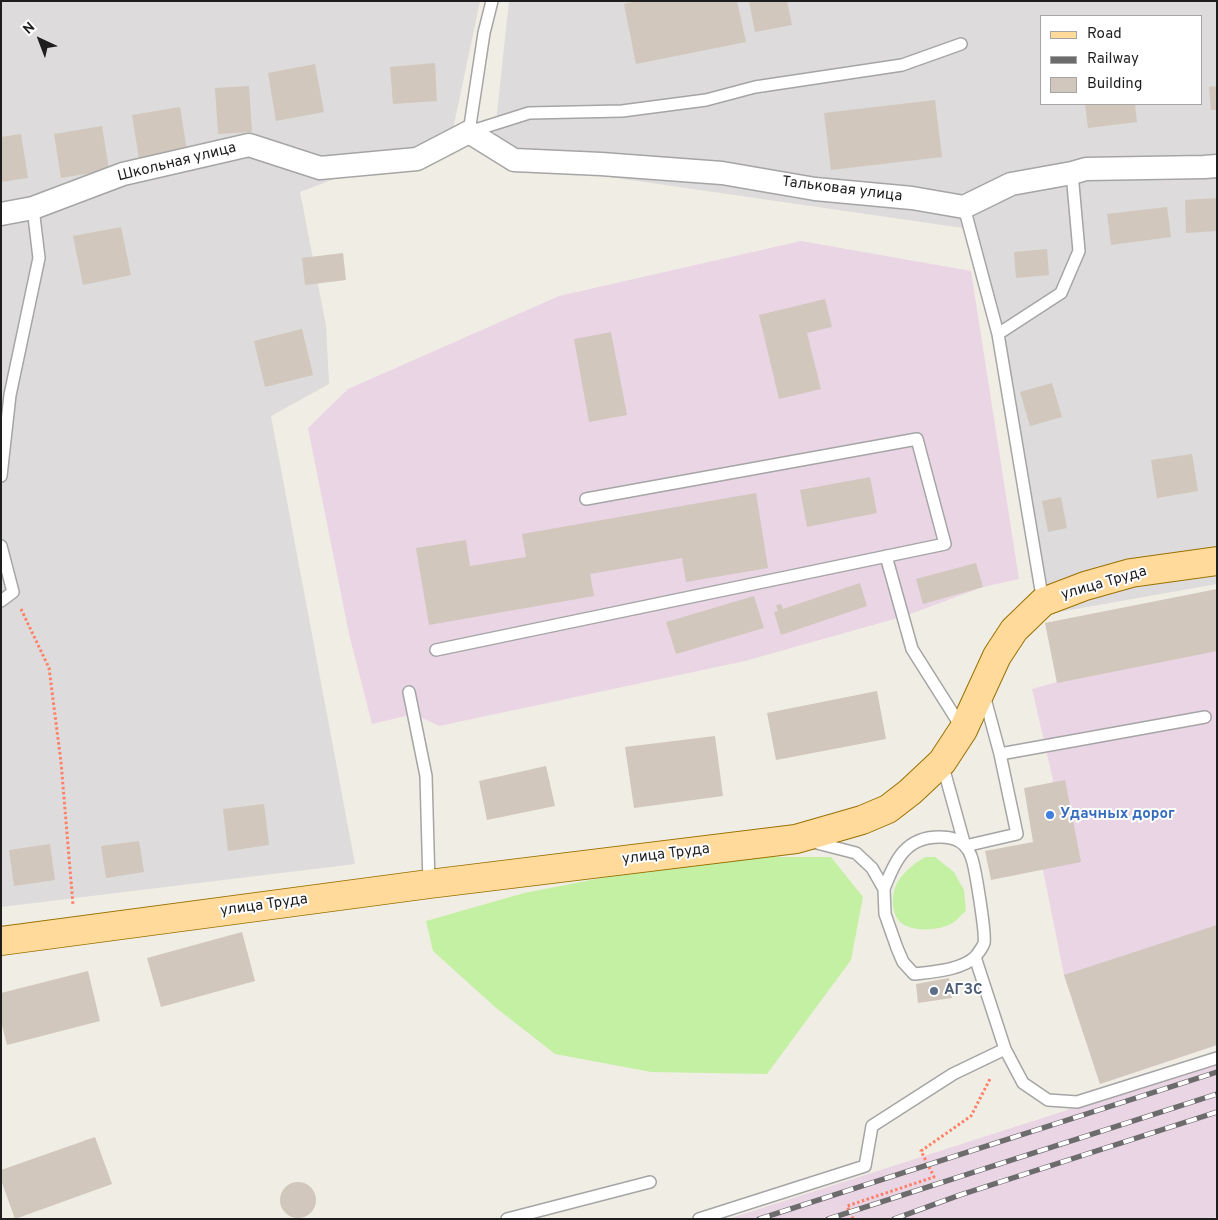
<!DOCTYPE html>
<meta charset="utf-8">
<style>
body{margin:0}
#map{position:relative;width:1218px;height:1220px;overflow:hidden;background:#f0ede4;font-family:Overpass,sans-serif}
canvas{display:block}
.frame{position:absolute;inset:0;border:2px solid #1e1e1e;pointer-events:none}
.legend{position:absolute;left:1040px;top:15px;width:162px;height:90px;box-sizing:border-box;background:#fff;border:1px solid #a5a5a5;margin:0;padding:6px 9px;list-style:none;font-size:15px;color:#1e1e1e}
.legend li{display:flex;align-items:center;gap:10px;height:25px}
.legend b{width:25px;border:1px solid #a5a5a5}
.north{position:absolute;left:15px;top:15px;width:50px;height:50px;-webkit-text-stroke:4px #fff;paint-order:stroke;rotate:317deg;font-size:14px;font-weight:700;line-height:20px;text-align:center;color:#1e1e1e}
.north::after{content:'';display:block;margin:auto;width:18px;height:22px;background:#1e1e1e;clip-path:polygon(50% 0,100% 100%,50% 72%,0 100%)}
</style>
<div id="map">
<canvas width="1218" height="1220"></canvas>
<div class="frame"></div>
<ul class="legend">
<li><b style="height:6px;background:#ffda9a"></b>Road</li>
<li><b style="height:6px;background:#6c6c6c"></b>Railway</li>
<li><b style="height:14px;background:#d1c7bc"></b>Building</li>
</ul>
<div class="north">N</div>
</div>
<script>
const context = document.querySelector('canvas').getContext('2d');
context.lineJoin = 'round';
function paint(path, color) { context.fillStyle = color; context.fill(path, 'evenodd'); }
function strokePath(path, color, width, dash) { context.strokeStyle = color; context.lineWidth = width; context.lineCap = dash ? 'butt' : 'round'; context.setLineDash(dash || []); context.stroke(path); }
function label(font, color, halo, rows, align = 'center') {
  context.font = font + ' Overpass,sans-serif'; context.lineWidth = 4; context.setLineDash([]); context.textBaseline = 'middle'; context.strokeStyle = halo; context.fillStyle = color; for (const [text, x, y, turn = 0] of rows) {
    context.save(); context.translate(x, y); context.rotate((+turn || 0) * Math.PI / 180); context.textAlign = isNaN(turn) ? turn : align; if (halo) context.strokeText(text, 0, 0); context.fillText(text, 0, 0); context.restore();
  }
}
paint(new Path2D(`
 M1,1h479l-28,133 -152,58 26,133 3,59 -58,32 84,448 -354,43z
 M509,1h708v583l-164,29 -83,-384 -478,-69zM1042,16h160v88h-160z`), '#dddbdb');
paint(new Path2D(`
 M801,241l170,30 48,308 -36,8 -78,29 -160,45 -306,65 -25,-12 -42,10 -23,-90 -41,-206 40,-39 211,-93z
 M1217,589v456l-117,39 -36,-109 -29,-145 18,-50 -21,-91 25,-7z
 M1217,1062v154l-5,3h-484z`), '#ead5e5');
paint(new Path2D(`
 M710,857h121l32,40 -12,63 -84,114 -116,-2 -96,-18 -60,-47 -62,-56 -7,-30 98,-28z
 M925,857h10l19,15 10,18 2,21c-4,3 -8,8 -12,11 -12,9 -44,11 -55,-1 -8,-9 -8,-27 -2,-38 6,-11 18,-20 28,-26z`), '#c4f0a4');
paint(new Path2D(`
 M638,1h99l9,41 -110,22 -12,-60z
 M749,1h38l5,24 -37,7z
 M435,63l2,38 -44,3 -3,-37z
 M315,64l9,48 -48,9 -8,-48z
 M249,86l3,46 -34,2 -3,-46z
 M1217,86v24h-6l-2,-23z
 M935,100l7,57 -111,13 -7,-57z
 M1085,104h50l2,18 -49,6z
 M180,107l7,44 -48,8 -7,-44z
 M102,126l7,44 -48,8 -7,-44z
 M21,134l7,44 -27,4v-45z
 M1217,198v33l-31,2 -1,-33z
 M1167,207l4,30 -60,8 -4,-31z
 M121,227l10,48 -48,10 -10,-49z
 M1047,249l2,26 -33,3 -2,-26z
 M343,253l3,27 -41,5 -3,-27z
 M825,299l7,28 -25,6 14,56 -42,10 -20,-84z
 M302,329l11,46 -48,12 -11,-46z
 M611,332l16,83 -38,7 -15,-83z
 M1052,383l10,34 -32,9 -10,-34z
 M1192,454l6,37 -41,7 -6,-38z
 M870,477l7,36 -70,14 -7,-37z
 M756,493l12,75 -82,14 -4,-24 -92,16 4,22 -165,29 -13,-77 50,-8 4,26 56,-9 -4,-23z
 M1061,497l6,31 -19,4 -6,-31z
 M976,563l7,24 -60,17 -7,-25z
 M860,583l7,23 -86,29 -7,-23 4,-1 -2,-6 5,-1 2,5z
 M1217,589v62l-160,32 -12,-60z
 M754,596l10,32 -88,26 -10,-32z
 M877,691l9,48 -110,21 -9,-47z
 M715,736l8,60 -89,12 -9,-61z
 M546,766l9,40 -68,14 -8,-39z
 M1065,780l16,82 -90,18 -6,-29 48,-9 -9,-54z
 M264,804l5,41 -41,6 -5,-42z
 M139,841l5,31 -38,6 -5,-32z
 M50,844l5,36 -41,6 -5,-36z
 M1217,925v120l-117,39 -36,-109z
 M242,932l13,49 -94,26 -14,-49z
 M88,971l12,50 -93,24 -6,-24v-28z
 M949,978l3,20 -34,5 -2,-19z
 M95,1137l17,47 -97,35 -14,-39v-10z
 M280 1200a18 18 0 1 1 36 0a18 18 0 1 1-36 0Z`), '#d1c7bc');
const lane = new Path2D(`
 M492,1l-8,32 -15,99 60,-19 93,-2 84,-11 49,-13 147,-22 59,-21
 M964,207l34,127
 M1,476l9,-81 29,-137 -6,-50
 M1,546l12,46 -12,9
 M886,556l26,93 50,79
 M1043,602l-45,-268 63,-41 18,-42 -7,-78
 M436,650l509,-106 -28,-105 -331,60
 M409,692l17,84 3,108
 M1000,754l205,-37
 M942,763l23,83 52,-12 -17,-80 -16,-59
 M813,842l43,11 16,15 12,21 1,25 12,34 6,14 11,12c18,-2 49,-4 62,-18 2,-3 7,-9 8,-13 2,-9 -9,-78 -13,-87 -1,-3 -4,-8 -6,-10 -6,-7 -15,-9 -24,-9 -35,-1 -46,23 -57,52
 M975,957l30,92 18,34 25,17 29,2 140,-44
 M507,1219l143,-37
 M699,1219l166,-53 7,-40 81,-52 52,-25`);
const street = new Path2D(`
 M1,214l32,-6 90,-34 126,-29 71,23 97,-9 52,-27 45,28 87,4 121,9 93,16 97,9 52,9 47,-23 61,-11 14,-4 118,-2 13,-1`);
const primary = new Path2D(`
 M1,941l428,-57 367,-45 66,-19 26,-11 22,-17 32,-30 21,-32 34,-74 17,-26 29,-28 42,-16 46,-13 86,-12`);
strokePath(lane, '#a5a5a5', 14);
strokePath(street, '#a5a5a5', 25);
strokePath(primary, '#997000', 30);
strokePath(new Path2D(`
 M21,609l28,59 12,94 12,143
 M853,1219l-6,-13 87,-29 -13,-26 50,-35 20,-39`), '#ff8066', 3, [2.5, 2.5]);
strokePath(lane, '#fff', 11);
strokePath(street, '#fff', 22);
strokePath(primary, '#ffda9a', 28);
const rail = new Path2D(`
 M759,1219l458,-147
 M828,1219l389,-125
 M894,1219l66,-24 257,-83`);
strokePath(rail, '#6c6c6c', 5.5);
strokePath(rail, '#fff', 4, [11]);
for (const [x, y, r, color] of [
 [1050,815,5,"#3f7fe0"],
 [934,991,5,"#5c6f8a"]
]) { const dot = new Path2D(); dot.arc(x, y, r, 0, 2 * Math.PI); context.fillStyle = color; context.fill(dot); strokePath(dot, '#fff', 2); }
label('15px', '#1e1e1e', '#fff', [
 ["Школьная улица",177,163,-14],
 ["Тальковая улица",842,190,7],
 ["улица Труда",1104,584,-16],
 ["улица Труда",666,855,-7],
 ["улица Труда",264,906,-8]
]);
label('bold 15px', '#366cbe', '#fff', [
 ["Удачных дорог",1060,815]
], 'left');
label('bold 15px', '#4e5e75', '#fff', [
 ["АГЗС",944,991]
], 'left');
</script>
